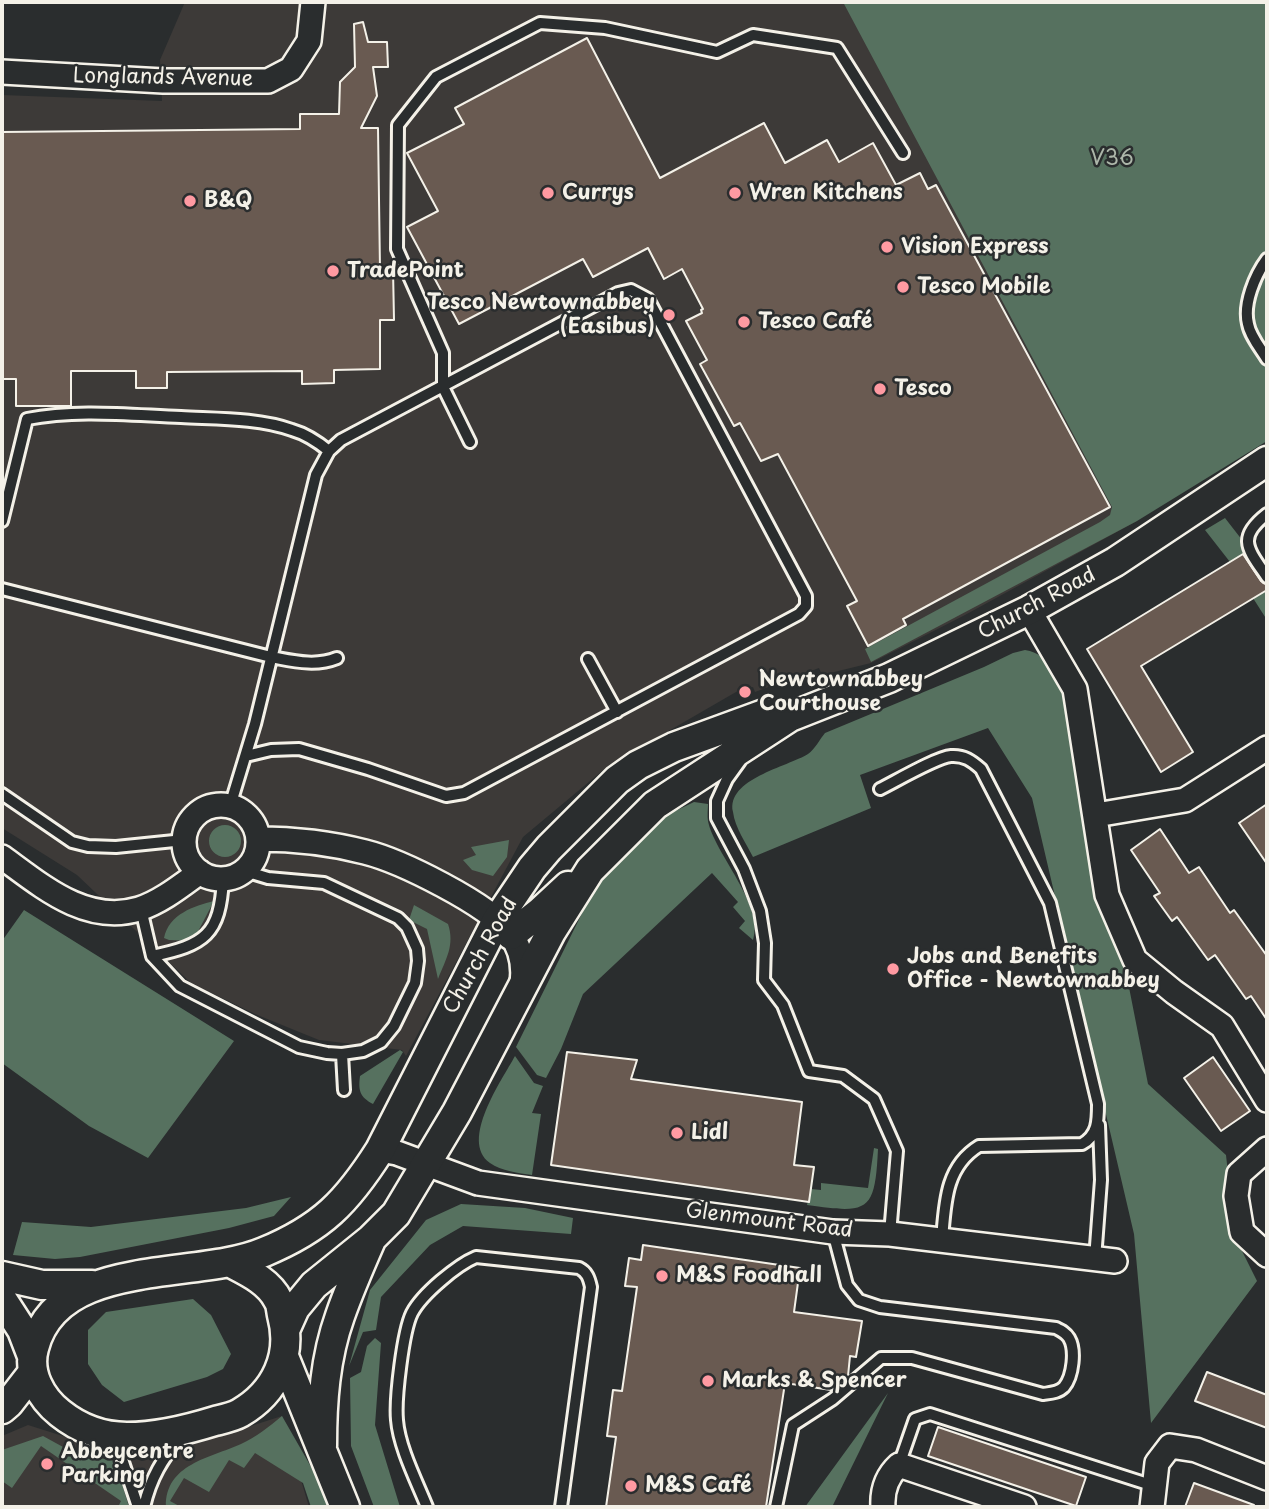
<!DOCTYPE html>
<meta charset="utf-8">
<style>
body{margin:0}
#map{position:relative;width:1269px;height:1509px;overflow:hidden;background:#2a2d2e;font-family:"Playpen Sans",sans-serif}
canvas{display:block}
.frame{position:absolute;inset:0;border:4px solid #f4f1e8;pointer-events:none}
</style>
<div id="map">
<canvas width="1269" height="1509"></canvas>
<div class="frame"></div>
</div>
<script>
const context = document.querySelector('canvas').getContext('2d');
context.lineJoin = 'round';
function paint(path, color) { context.fillStyle = color; context.fill(path, 'evenodd'); }
function strokePath(path, color, width, dash) { context.strokeStyle = color; context.lineWidth = width; context.lineCap = dash ? 'butt' : 'round'; context.setLineDash(dash || []); context.stroke(path); }
function label(font, color, halo, rows, align = 'center') {
  context.font = font + ' "Playpen Sans",sans-serif'; context.lineWidth = 5; context.setLineDash([]); context.textBaseline = 'middle'; context.strokeStyle = halo; context.fillStyle = color; for (const [text, x, y, turn = 0] of rows) {
    context.save(); context.translate(x, y); context.rotate((+turn || 0) * Math.PI / 180); context.textAlign = isNaN(turn) ? turn : align; if (halo) context.strokeText(text, 0, 0); context.fillText(text, 0, 0); context.restore();
  }
}
paint(new Path2D(`
 M185,2h660l292,519 -172,94 -94,48 -49,12 -3,-7 -64,24 -2,-5 -17,5 -128,74 -85,71 -117,219 -4,-6 -83,-10 -64,-26 -64,-31 -114,-108 -75,-47v-733l160,6 -2,-41z
 M282,1416l27,91h-307v-71l26,-11 114,36z`), '#3d3a38');
paint(new Path2D(`
 M843,2h424v439l-130,80 -266,141 -6,-13 235,-127 10,-7 2,-8z
 M1225,518l42,54v48l-37,-58 -25,-32z
 M1025,650c27,4 39,35 49,57l74,377 78,71 9,82 22,44 -106,142 -17,-189 -102,-436 -44,-70 -128,47 11,33 -118,49c-7,-14 -18,-29 -20,-45 -7,-33 54,-45 75,-58 7,-5 12,-15 17,-21l159,-66 29,-14z
 M694,802l14,2c0,5 -1,12 0,17 6,32 57,84 45,119l-14,-12 6,-7 -12,-14 5,-5 -26,-29 -129,121 -22,55 -15,29 -9,-3 -21,-28 78,-158 34,-39 41,-36z
 M209 841a16 16 0 1 1 32 0a16 16 0 1 1-32 0Z
 M509,840l-2,17 -14,19 -21,-6 -9,-10 13,-5 -5,-8z
 M214,901l-21,40 -24,-1 -5,-2c5,-24 30,-32 50,-37z
 M414,905l34,19c7,21 -2,35 -10,55l-11,-50 -18,-9z
 M24,910l210,131 -86,117 -59,-32 -87,-63v-122z
 M400,1050l3,2 -30,52c-13,-7 -15,-13 -13,-28z
 M515,1056l19,27 9,3 -11,27 9,1 -9,61c-13,-2 -31,-4 -42,-12 -31,-22 12,-83 25,-107z
 M874,1148l4,1c-3,63 -9,65 -71,56l4,-16 10,1v-7l47,5z
 M291,1197l-17,19 -45,12 -149,29 -25,2 -42,-4 9,-33 69,5 155,-19z
 M461,1204l64,4 48,10 -2,16 -108,-8 -33,19 -49,52 -5,33 -13,2 -14,34 21,-76 56,-70z
 M193,1299l18,16 20,39 -8,15 -16,8 -83,25 -22,-17 -14,-21v-34l18,-18z
 M375,1338l6,5 -6,82 25,82h-26l-23,-61 -1,-68 11,-6 6,-26z
 M888,1393l-56,114h-27z
 M282,1416l32,56 15,35h-18l-8,-24 -48,-30 -11,15 -15,-8 -20,32 -25,-14 -14,23 11,6h-15c-1,-43 44,-49 75,-63 15,-7 28,-17 41,-28z
 M43,1436l31,17 41,8 14,46h-11l3,-6 -80,-55 -29,42 -10,-7v-31z`), '#56715f');
const building = new Path2D(`
 M363,22l5,20h19l1,25h-15l4,29 -16,32h17l2,142 13,-1 1,51h-14v49l-46,1v13l-32,1v-13l-135,1v16h-31v-17h-65v35h-55v-27h-14v-247l298,-3v-15h39l1,-32 15,-15 -1,-43z
 M587,38l73,140 104,-55 21,40 42,-23 12,22 34,-19 23,42 24,-12 8,16 8,-4 174,322 -207,112 3,6 -38,21 -21,-40 10,-5 -79,-147 -17,7 -21,-38 -6,3 -34,-62 7,-4 -21,-39 16,-8 -1,-3 2,-1 -21,-40 -18,10 -16,-31 -55,29 -10,-18 -124,65 -52,-97 31,-16 -31,-58 57,-29 -9,-16z
 M1243,554l18,27 6,4v5l-126,76 52,86 -32,20 -74,-123z
 M1267,804v60l-28,-41z
 M1160,829l29,44 10,-6 31,46 4,-3 33,46v64l-16,-24 -5,3 -31,-44 -7,5 -31,-43 -5,4 -18,-25 6,-3 -29,-43z
 M567,1052l70,8 -6,19 171,23 -8,63 20,2 -5,35 -258,-37z
 M1213,1057l37,54 -29,20 -37,-53z
 M643,1245l157,23 -6,44 68,9 -6,36 -6,-1 -2,20 -17,14 -46,-7 -19,124h-160l10,-70 -9,-1 6,-46 9,1 15,-104 -12,-1 4,-28 12,2z
 M1207,1372l60,23v33l-72,-27z
 M938,1427l148,50 -10,29 -148,-50z
 M1194,1483l60,22 -1,2h-68z`);
paint(building, '#695a51');
strokePath(building, '#f4f1e8', 2);
const service = new Path2D(`
 M1267,259c-12,16 -24,45 -19,65 2,12 13,25 19,35
 M470,442l-27,-55v-34l-46,-104 1,-124 38,-48 104,-54 65,5 112,24 36,-17 84,13 66,105
 M1267,514c-31,24 -19,35 0,63
 M2,521l25,-102c50,-10 103,-4 154,-2 36,2 77,1 111,13 14,4 26,12 37,21
 M2,589l269,68c22,4 44,10 66,1
 M588,659l29,53
 M740,761l-13,18 -10,22v17l27,51 16,42 5,32 -1,37 19,25 26,66 34,5 31,23 23,52 -7,83
 M880,789c16,-8 57,-32 71,-33 13,-1 21,5 30,13l69,134 48,201c0,17 0,31 -16,40l-103,2c-34,21 -34,58 -37,94
 M2,794l70,48 16,4 28,1 68,-7
 M230,806l25,-82 61,-249 13,-24 12,-11 277,-147 13,-3 17,9 158,297v10l-7,8 -335,179 -18,3 -78,-27 -69,-20 -28,1 -25,6
 M141,909l11,47 28,30 119,61 28,6 15,1 21,-3 18,-9 13,-16 21,-43 3,-22 -1,-12 -10,-22 -9,-9 -74,-35 -56,-5 -23,-7
 M152,956c53,-11 68,-21 71,-77
 M342,1054l2,36
 M1095,1259l6,-79 -2,-55
 M112,1438l10,21 16,48
 M899,1465l16,-46 15,-5 224,72
 M144,1507c7,-30 18,-47 37,-71
 M427,1507c-10,-25 -28,-60 -30,-87 -2,-21 6,-89 15,-107 10,-19 45,-48 64,-56l103,11c8,4 10,10 12,19l-30,220
 M776,1507l17,-82 40,-26 48,-41h31l131,36c7,-1 15,-1 21,-7 9,-11 12,-37 5,-49 -3,-5 -7,-7 -13,-10l-176,-21 -21,-7 -12,-15 -14,-53`);
const minor = new Path2D(`
 M2,72l161,9h105l23,-12 18,-28 4,-39
 M1029,610l46,79 32,206 28,65 39,32 48,34 45,74
 M184 842a37 37 0 1 1 74 0a37 37 0 1 1-74 0Z
 M1096,815l89,-15 82,-52
 M258,839c37,0 72,4 107,13 36,9 123,52 145,81 12,17 15,37 11,56
 M2,857c40,29 84,68 137,52 22,-7 43,-24 61,-37
 M1267,1149l-28,25 -3,22 6,36 25,23
 M380,1150l17,3 81,30 355,49 57,2 225,27
 M883,1507c-1,-16 4,-31 16,-42l125,42
 M1152,1507l5,-44 13,-17 26,4 71,28`);
const tertiary = new Path2D(`
 M511,935l29,-23 28,-26
 M229,1262c17,9 40,19 49,38 3,4 3,11 4,15 11,40 -6,77 -42,98 -7,4 -17,6 -25,8 -29,9 -57,16 -88,16 -26,0 -47,-8 -67,-24 -19,-15 -33,-40 -26,-65 23,-92 162,-67 230,-96 58,-24 83,-50 116,-102l117,-230 35,-52 17,-20 68,-68 21,-15 36,-18 93,-34 23,4
 M2,1276l40,9h50
 M2,1299l20,31 10,26
 M286,1328l9,-20 19,-23 57,-46 25,-25 61,-102 94,-180 39,-62 65,-65 135,-88 99,-39 140,-68 86,-48 152,-101
 M285,1359l60,148
 M2,1409l7,-6 24,-31
 M322,1446c0,-44 3,-88 18,-130 9,-26 20,-51 31,-76`);
strokePath(service, '#f4f1e8', 16);
strokePath(minor, '#f4f1e8', 28);
strokePath(tertiary, '#f4f1e8', 33);
strokePath(service, '#2a2d2e', 10);
strokePath(minor, '#2a2d2e', 23);
strokePath(tertiary, '#2a2d2e', 28);
for (const [x, y, r, color] of [
 [548,193,7,"#ff9aa2"],
 [735,193,7,"#ff9aa2"],
 [190,201,7,"#ff9aa2"],
 [887,247,7,"#ff9aa2"],
 [333,271,7,"#ff9aa2"],
 [903,287,7,"#ff9aa2"],
 [669,315,7,"#ff9aa2"],
 [744,322,7,"#ff9aa2"],
 [880,389,7,"#ff9aa2"],
 [745,692,7,"#ff9aa2"],
 [893,969,7,"#ff9aa2"],
 [677,1133,7,"#ff9aa2"],
 [662,1276,7,"#ff9aa2"],
 [708,1381,7,"#ff9aa2"],
 [47,1464,7,"#ff9aa2"],
 [631,1486,7,"#ff9aa2"]
]) { const dot = new Path2D(); dot.arc(x, y, r, 0, 2 * Math.PI); context.fillStyle = color; context.fill(dot); strokePath(dot, '#2a2d2e', 2.5); }
label('21px', '#f4f1e8', '#2a2d2e', [
 ["Longlands Avenue",163,78,1],
 ["Church Road",1037,604,-28],
 ["Church Road",481,956,-61],
 ["Glenmount Road",769,1221,7]
]);
label('21px', '#adb7aa', '#2a2d2e', [
 ["V36",1112,159]
]);
label('bold 21px', '#f4f1e8', '#2a2d2e', [
 ["Currys",562,193],
 ["Wren Kitchens",749,193],
 ["B&Q",204,201],
 ["Vision Express",901,247],
 ["TradePoint",347,271],
 ["Tesco Mobile",917,287],
 ["Tesco Newtownabbey",655,303,"right"],
 ["(Easibus)",655,327,"right"],
 ["Tesco Café",758,322],
 ["Tesco",894,389],
 ["Newtownabbey",759,680],
 ["Courthouse",759,704],
 ["Jobs and Benefits",907,957],
 ["Office - Newtownabbey",907,981],
 ["Lidl",691,1133],
 ["M&S Foodhall",676,1276],
 ["Marks & Spencer",722,1381],
 ["Abbeycentre",61,1452],
 ["Parking",61,1476],
 ["M&S Café",645,1486]
], 'left');
</script>
